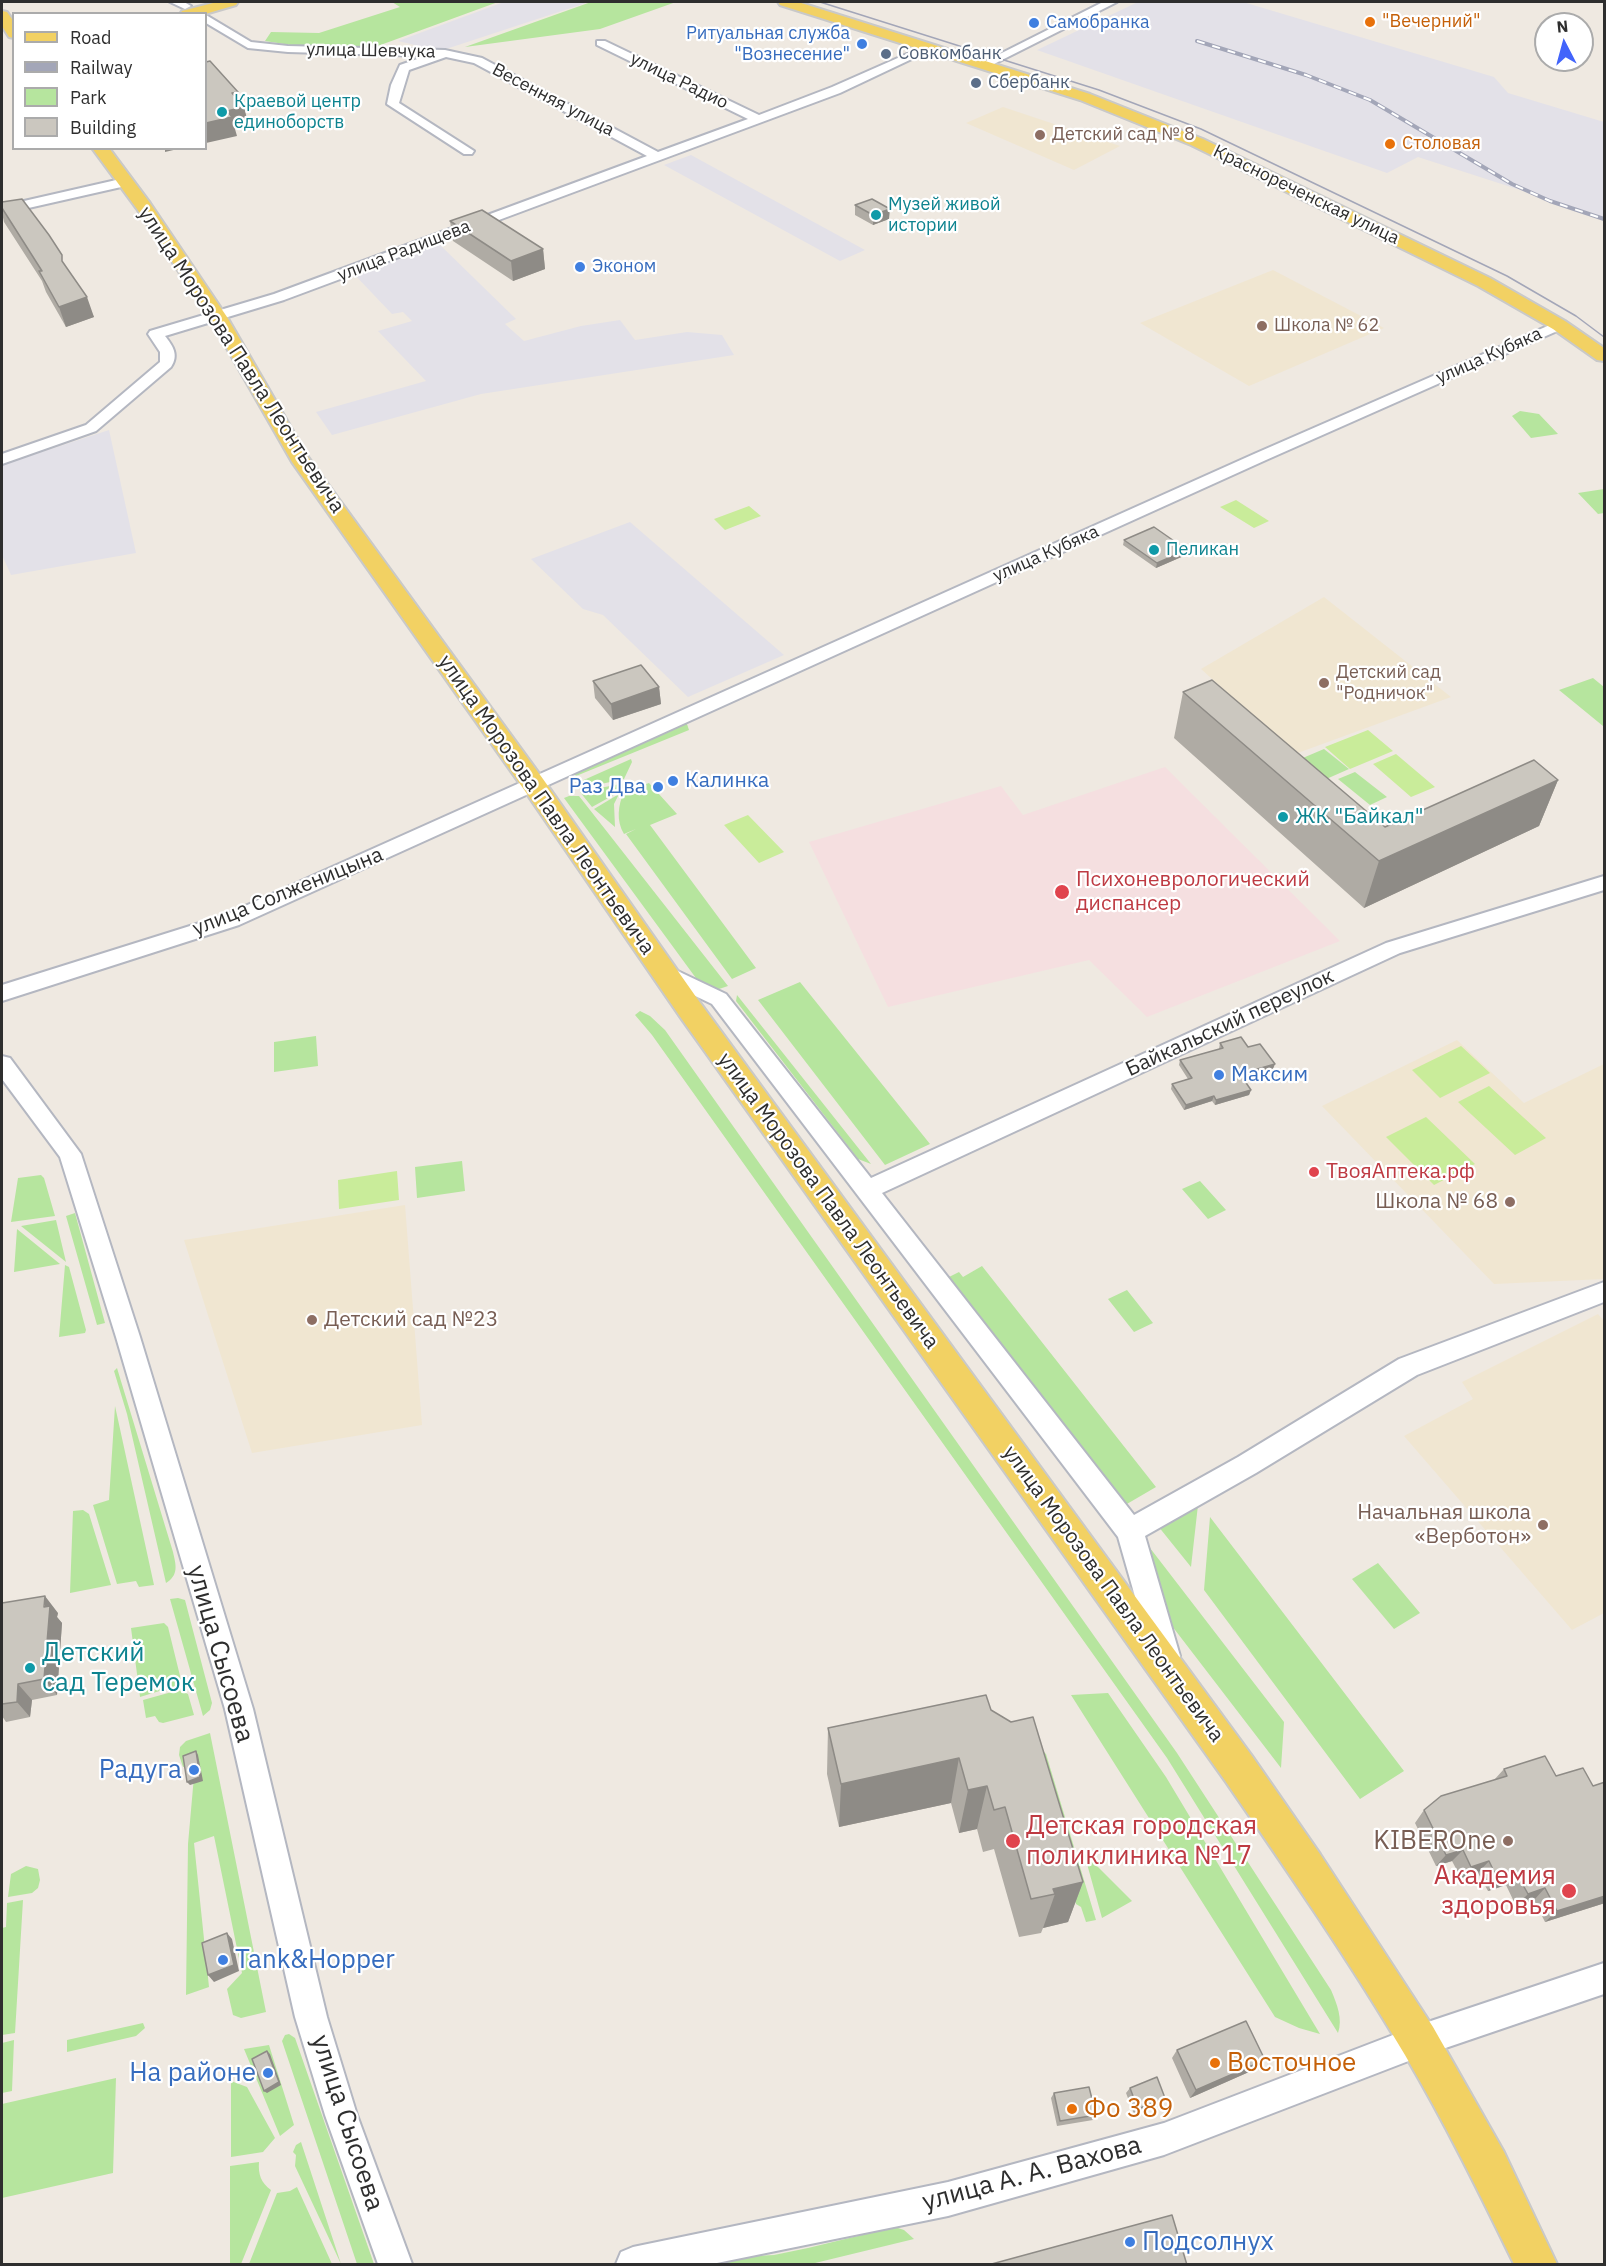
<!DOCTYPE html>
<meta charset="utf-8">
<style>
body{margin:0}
#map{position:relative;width:1606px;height:2266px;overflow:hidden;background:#efe9e1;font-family:"IBM Plex Sans",sans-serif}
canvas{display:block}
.frame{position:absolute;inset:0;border:3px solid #2e2e2e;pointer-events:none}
.legend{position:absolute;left:12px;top:12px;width:195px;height:138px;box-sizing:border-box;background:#fff;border:2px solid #ababab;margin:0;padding:8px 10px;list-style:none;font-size:18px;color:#2e2e2e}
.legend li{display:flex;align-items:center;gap:12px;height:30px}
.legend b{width:30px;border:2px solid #ababab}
.north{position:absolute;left:1534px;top:12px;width:60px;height:60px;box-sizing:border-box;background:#fff;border:2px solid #ababab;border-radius:50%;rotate:354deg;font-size:16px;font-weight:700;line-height:24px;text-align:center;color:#2e2e2e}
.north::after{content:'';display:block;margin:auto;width:21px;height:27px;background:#4264fb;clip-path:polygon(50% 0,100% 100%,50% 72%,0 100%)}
</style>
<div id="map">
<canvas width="1606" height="2266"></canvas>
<div class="frame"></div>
<ul class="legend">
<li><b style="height:8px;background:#f2d163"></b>Road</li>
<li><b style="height:8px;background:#a3a6b8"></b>Railway</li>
<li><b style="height:16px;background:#b6e59e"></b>Park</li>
<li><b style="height:16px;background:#cbc7bf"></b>Building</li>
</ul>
<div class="north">N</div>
</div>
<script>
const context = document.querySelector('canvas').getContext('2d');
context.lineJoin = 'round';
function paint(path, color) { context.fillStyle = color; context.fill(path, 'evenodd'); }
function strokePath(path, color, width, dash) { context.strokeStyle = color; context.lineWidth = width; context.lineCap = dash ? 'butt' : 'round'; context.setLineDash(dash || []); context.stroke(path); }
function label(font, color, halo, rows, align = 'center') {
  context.font = font + ' "IBM Plex Sans",sans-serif'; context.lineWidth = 4.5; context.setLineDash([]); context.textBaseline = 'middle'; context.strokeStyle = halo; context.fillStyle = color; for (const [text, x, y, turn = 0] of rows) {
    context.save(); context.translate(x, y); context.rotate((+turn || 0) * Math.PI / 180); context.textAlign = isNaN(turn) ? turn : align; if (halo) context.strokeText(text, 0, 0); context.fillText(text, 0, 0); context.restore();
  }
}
paint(new Path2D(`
 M504,2h85l-149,49 -42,-10z
 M1138,2h105l251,75 14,16 96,29v95l-186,-60 -31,16 -350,-123z
 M691,155l174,95 -25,11 -176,-96z
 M437,242l79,77 -11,5 19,17 57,-15 39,-6 15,20 52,-8 35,3 12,20 -253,39 -149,41 -16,-23 110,-31 -48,-50 34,-10 -9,-9 -11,2 -40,-42z
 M109,430l27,123 -125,22 -9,-20v-90z
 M630,522l154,133 -96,42 -85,-82 -20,-6 -52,-50z`), '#e3e1e8');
paint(new Path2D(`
 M1003,107l117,39 -46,24 -108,-47z
 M1273,270l111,58 -135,58 -109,-63z
 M1324,597l127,100 -156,57 -94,-85z
 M1457,1040l67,63 80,-39v215l-110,5 -172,-178z
 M405,1205l17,220 -170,28 -68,-213z
 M1598,1314l6,7v292l-32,17 -168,-194 69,-37 -11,-17z`), '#f0e6d1');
paint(new Path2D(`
 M1165,767l175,174 -193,76 -58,-57 -201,47 -79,-165 192,-56 22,29z`), '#f5dfe0');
paint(new Path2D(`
 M392,2h106l-123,45 -78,-1 -32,-5 6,-9 48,1 81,-26z
 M591,2h85l-76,27 -135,18z
 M1520,411l19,3 19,20 -27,4 -19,-22z
 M1604,489v24l-6,1 -20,-21z
 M1593,678l11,9 -1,39 -44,-36z
 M686,721l3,9 -113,46 -2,-2z
 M1324,749l25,20 -34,15 -24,-21z
 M631,759l1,3 -8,17 -46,10 -1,-6z
 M1355,772l32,25 -17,8 -32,-26z
 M625,783l-4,8 -29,16 -12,-15z
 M649,783l28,31 -27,11 106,143 -24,11 -106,-145 10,-5 -12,5c-8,-13 -6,-29 0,-42z
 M619,794l-5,10 1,23 -21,-18z
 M569,796h10l149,190 -18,6 -9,-7 -137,-187z
 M800,982l130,162 -45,21 -127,-165z
 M737,995l134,169 -13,-5 -122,-158z
 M640,1011l10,5 15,14 512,723 154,237c6,14 12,29 7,43l-171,-275 -515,-723 -17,-20z
 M316,1036l2,30 -44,6v-30z
 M462,1161l3,30 -48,7 -2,-31z
 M41,1175l3,3 11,38 -44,6 7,-44z
 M1200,1181l26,29 -18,9 -26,-30z
 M75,1213l30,110 -8,2 -31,-109z
 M56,1220l10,42 -45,-36z
 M17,1229l43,35 -46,8z
 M65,1265l4,2 17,63 -1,3 -26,4z
 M982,1266l174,221 -36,21 -177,-228 16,-8 4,5z
 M1127,1290l26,33 -19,9 -26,-33z
 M117,1368l56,184c3,13 6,23 -7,31l-39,-169 -13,-43z
 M115,1406l39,179 -15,2 -3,-6 -19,3 -24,-79 16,-5z
 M1198,1505l-7,62 -33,-41z
 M83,1510l6,4 22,71 -41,8 3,-82z
 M1210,1517l194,254 -44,28 -156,-209z
 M1140,1535l144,187 -3,46 -109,-142z
 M1378,1563l42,50 -26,16 -42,-50z
 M178,1598l7,2 27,103 -2,7 -7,6 -33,-117z
 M164,1623l4,4 14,57 -42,13 -9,-69z
 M179,1690l9,4 6,21 -31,8 -4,-1 -4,-6 -9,2 -3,-18z
 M1108,1693l58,84 154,257 -21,-6 -24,-11 -204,-322z
 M210,1733l56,279 -25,6 -8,-3 -6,-26 15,-16 -28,-137 -20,7 15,144 -23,8 2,-151 7,-79 -12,2 -4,-12 1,-8 6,-6z
 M1040,1748l6,6 50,166 -10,2 -5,-15 -5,-3 -33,-123z
 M1084,1853l48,48 -30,17z
 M26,1866l12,3 2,11 -2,8 -6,5 -24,4 3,-23z
 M23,1900l-8,133 -13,2v-107l4,-1 1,-24z
 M143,2023l2,5 -9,8 -69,16v-12z
 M289,2034l6,4 79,226h-17l-75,-223 3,-6z
 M14,2040l-2,51 -10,2v-50z
 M269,2045l25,80 -14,11 -36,-87z
 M116,2078l-3,95 -111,25v-94z
 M231,2081l16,6 28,51 -12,14 -32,5z
 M301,2142l40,122 -46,-98 1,-11 -3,-3 3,-7z
 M259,2162c-1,12 2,21 12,28l-30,74h-11v-98z
 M297,2187l35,77h-83l28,-71 13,-2z
 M895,2227l9,3 10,9 -103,25h-109l33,-7 39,-2 34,-7z`), '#b6e59e');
paint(new Path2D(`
 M1236,500l33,21 -15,7 -34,-21z
 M749,506l12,10 -36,14 -11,-11z
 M1368,730l25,21 -43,18 -25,-22z
 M1396,754l39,33 -24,10 -38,-33z
 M748,815l36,37 -25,11 -35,-38z
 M1461,1046l29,27 -50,25 -28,-28z
 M1489,1086l57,52 -31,17 -57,-53z
 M1426,1117l49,47 -41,21 -48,-48z
 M397,1171l2,29 -60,9 -1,-29z`), '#c9ec9a');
const minor = new Path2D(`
 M170,2h14l7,4 -6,3z
 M1103,2h14l-129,65h-8l-2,-2z
 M206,15l45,27 37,4 157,4 37,8 176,94 90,-33 -151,-74v-4h8l154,74 73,-28 93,-41 4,-1 6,3 -95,45 -556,207 -119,36c8,10 14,19 6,31l-75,64 -94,33v-10l84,-29 74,-63v-10l-12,-18 2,-3 124,-37 373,-138 -173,-93 -28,-6 -37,13 -10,33 75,48 -2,3h-8l-77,-50 4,-19 9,-20 26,-9 -138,-4 -40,-4 -42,-25z
 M125,178l6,4 -1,3 -128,29v-8z
 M1559,321l5,1 2,3 -2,3 -298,132 -1027,465 -237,76v-16l223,-70 1029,-461z
 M1604,876v14l-204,63 -518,240 252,322 104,-58 161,-98 205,-77v20l-187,73 -161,98 -111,63 35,120 -4,9 -10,4 -10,-4 -4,-9 -34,-119 -406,-533 -54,-26 -3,-5 3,-5 7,-3 61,29 145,184 515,-235z
 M2,1056l8,2 71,96 59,183 113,372 74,308 30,98 55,149h-34l-53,-149 -30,-98 -70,-308 -109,-372 -56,-180 -58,-78z
 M1604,1963v31l-185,63 -255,98 -216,61 -236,48h-96l5,-12 12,-5 315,-65 216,-59 255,-98z`);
const major = new Path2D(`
 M217,2h21l-2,3 -31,9h-25l2,-3z
 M778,2h20l292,92 113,45 287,139 75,43 39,27v13l-7,-1 -44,-31 -75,-43 -287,-141 -111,-45 -300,-95z
 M2,11l5,1 7,10v16l-5,-1 -7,-11z
 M92,148h17l41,55 77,114 81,140 235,322 158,225 551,752 68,98 113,173 71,125 53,112h-43c-34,-70 -69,-141 -109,-209 -55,-93 -117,-183 -179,-273l-545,-764 -156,-227 -233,-329 -83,-145 -72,-108z`);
strokePath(minor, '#b4b7c1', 4);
strokePath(major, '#c9c9c9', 4);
paint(minor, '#fff');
paint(major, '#f2d163');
strokePath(new Path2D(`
 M820,2l279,88 102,39 306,147 69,40 28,21`), '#a3a6b8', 1.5);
const rail = new Path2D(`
 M1197,41l109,34 64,25 142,84 38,17 54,18`);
strokePath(rail, '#a3a6b8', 4);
strokePath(rail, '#fff', 2, [8]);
paint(new Path2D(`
 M2,202l63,63 29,52 -28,10 -20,-35 -4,-11 -38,-59 -2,-9z
 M855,205l34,14 -16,6 -18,-10z
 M450,221l93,28 2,20 -32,12 -60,-40z
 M1124,540l62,15 -30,13 -33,-23z
 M593,681l66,6 2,17 -48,16 -18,-22z
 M1183,692l202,135 173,-47 -19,46 -175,82 -190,-170z
 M1220,1043l28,4 25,22 -31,9 9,12 -2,5 -34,10 -3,-4 -28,9 -13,-21 1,-5 16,-5 -9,-14 1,-5 39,-11z
 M2,1603l56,10 -1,4 5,6 -5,72 -25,5 -2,17 -24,5 -4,-6z
 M991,1710l92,172 -15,40 -25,6 -2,5 -22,4 -25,-88 -11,3 -6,-23 -18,4 -8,-30 -112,24 -12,-53 1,-46z
 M1504,1769l52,7 37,10 12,-4v121l-60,19 -11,-22 -18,6 -10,-21 -18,6 -10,-18 -17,5 -9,-17 -16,5 -21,-43 9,-13 70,-30z
 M1177,2050l81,18 -68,30 -18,-40z
 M1130,2088l31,15 -27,11 -8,-21z
 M1054,2093l42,22 -3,5 -36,6 -6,-28z`), '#afaba4');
paint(new Path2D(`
 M238,92l4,16 2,-1 5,19 -14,3 2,7 -31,7v-20l21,-12 5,-18z
 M165,148h17l-17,4z
 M890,209l-1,10 -16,6v-10z
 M543,249l2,20 -32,12 -2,-20z
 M87,297l7,20 -28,10 -7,-20z
 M1187,550l-1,5 -30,13 1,-5z
 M659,687l2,17 -48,16 -2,-16z
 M1558,780l-19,46 -175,82 15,-47z
 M1275,1064l-2,5 -35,10 2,-5z
 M1251,1090l-2,5 -34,10 1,-5z
 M1214,1096l-2,5 -28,9 2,-5z
 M45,1596l13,17 -1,4 5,6 -5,72 -13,-16z
 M18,1684l14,16 -2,17 -13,-15z
 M196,1751l2,4 5,26 -13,4 -3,-3z
 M959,1758l-8,45 -112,24 2,-43z
 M987,1786l-10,43 -18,4 9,-43z
 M1463,1850l-11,11 -16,5 10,-11z
 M1489,1861l-11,12 -17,5 10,-11z
 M1517,1874l-11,11 -18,6 10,-11z
 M1083,1882l-15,40 -25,6 12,-34 -2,-5z
 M1545,1888l-11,12 -18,6 12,-12z
 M1605,1896v7l-60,19 12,-11z
 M227,1933l5,6 7,32 -25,11 -6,-7z
 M267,2051l3,3 11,31 -14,8 -3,-2z
 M1265,2060l-7,8 -68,30 6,-8z
 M1165,2098l-4,5 -27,11 4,-5z`), '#8e8b86');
const building = new Path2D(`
 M210,61l28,31 -6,1 12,14 -17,4 5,6 -26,6v-61z
 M22,199l27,36 13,20v6l25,36 -28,10 -20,-36h3l-40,-63v-6z
 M872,199l18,10 -17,6 -18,-10z
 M482,210l61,39 -32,12 -61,-40z
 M1154,527l33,23 -30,13 -33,-23z
 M641,665l18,22 -48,17 -18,-23z
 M1212,680l173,147 149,-67 24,20 -179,81 -196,-169z
 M1241,1037l7,10 12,-3 15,20 -35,10 11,16 -35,10 -2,-4 -28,9 -14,-21 20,-6 -12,-18 43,-12 -3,-5z
 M45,1596l-1,11 6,-1 -6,73 -26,5 -1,18 -15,2v-101z
 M986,1695l5,15 20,12 22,-5 50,165 -30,7 2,5 -24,5 -26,-92 -11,3 -7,-24 -19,4 -9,-32 -118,26 -13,-56z
 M196,1751l4,26 -13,5 -4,-26z
 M1545,1756l11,20 27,-8 10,18 12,-4v114l-48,15 -12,-23 -17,6 -11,-20 -19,6 -9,-19 -18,6 -8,-17 -17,5 -22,-45 17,-14 66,-20 -3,-7z
 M227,1933l7,32 -26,10 -6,-32z
 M1246,2021l19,39 -69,30 -19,-40z
 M267,2051l12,31 -15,9 -12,-32z
 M1157,2077l8,21 -27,11 -8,-21z
 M1089,2087l7,28 -36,6 -6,-28z
 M1172,2215l15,50h-199z`);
paint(building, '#cbc7bf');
strokePath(building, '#8e8b86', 1.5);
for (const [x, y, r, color] of [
 [1370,22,6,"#e8710a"],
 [1034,23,6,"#3f7fe0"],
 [862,44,6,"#3f7fe0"],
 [886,54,6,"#5c6f8a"],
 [976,83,6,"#5c6f8a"],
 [222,112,6,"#0f9aa8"],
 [1040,135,6,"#8d6e63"],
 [1390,144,6,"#e8710a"],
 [876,215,6,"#0f9aa8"],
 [580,267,6,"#3f7fe0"],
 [1262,326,6,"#8d6e63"],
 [1154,550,6,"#0f9aa8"],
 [1324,683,6,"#8d6e63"],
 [673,781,6,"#3f7fe0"],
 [658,787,6,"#3f7fe0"],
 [1283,817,6,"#0f9aa8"],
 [1062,892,8,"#e0444e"],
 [1219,1075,6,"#3f7fe0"],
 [1314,1172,6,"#e0444e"],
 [1510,1202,6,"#8d6e63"],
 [312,1320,6,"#8d6e63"],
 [1543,1525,6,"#8d6e63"],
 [30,1668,6,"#0f9aa8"],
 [194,1770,6,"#3f7fe0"],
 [1013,1841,8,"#e0444e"],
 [1508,1841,6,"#8d6e63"],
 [1569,1891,8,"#e0444e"],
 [223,1960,6,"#3f7fe0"],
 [1215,2063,6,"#e8710a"],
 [268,2073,6,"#3f7fe0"],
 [1072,2109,6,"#e8710a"],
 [1130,2242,6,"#3f7fe0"]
]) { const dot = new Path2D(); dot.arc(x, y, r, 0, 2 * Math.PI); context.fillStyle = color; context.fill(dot); strokePath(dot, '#fff', 2); }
label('18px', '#c56008', '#fff', [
 ["\"Вечерний\"",1382,22],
 ["Столовая",1402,144]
], 'left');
label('18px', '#366cbe', '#fff', [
 ["Самобранка",1046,23],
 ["Ритуальная служба",850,34,"right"],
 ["\"Вознесение\"",850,55,"right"],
 ["Эконом",592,267]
], 'left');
label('18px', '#2e2e2e', '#fff', [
 ["улица Шевчука",371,51,1],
 ["улица Радио",679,81,26],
 ["Весенняя улица",553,100,28],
 ["Краснореченская улица",1306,195,26],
 ["улица Радищева",404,251,-21],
 ["улица Кубяка",1489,356,-24],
 ["улица Кубяка",1046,554,-24]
]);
label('18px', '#4e5e75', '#fff', [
 ["Совкомбанк",898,54],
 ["Сбербанк",988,83]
], 'left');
label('18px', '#0d838f', '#fff', [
 ["Краевой центр",234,102],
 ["единоборств",234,123],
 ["Музей живой",888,205],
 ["истории",888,226],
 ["Пеликан",1166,550]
], 'left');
label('18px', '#785e54', '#fff', [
 ["Детский сад № 8",1052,135],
 ["Школа № 62",1274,326],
 ["Детский сад",1336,673],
 ["\"Родничок\"",1336,694]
], 'left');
label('21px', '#2e2e2e', '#fff', [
 ["улица Морозова Павла Леонтьевича",241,360,57],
 ["улица Морозова Павла Леонтьевича",546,805,55],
 ["улица Солженицына",288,892,-22],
 ["Байкальский переулок",1230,1023,-25],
 ["улица Морозова Павла Леонтьевича",828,1201,54],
 ["улица Морозова Павла Леонтьевича",1113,1594,54]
]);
label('21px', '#366cbe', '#fff', [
 ["Калинка",685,781],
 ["Раз Два",646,787,"right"],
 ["Максим",1231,1075]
], 'left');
label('21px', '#0d838f', '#fff', [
 ["ЖК \"Байкал\"",1295,817]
], 'left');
label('21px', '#be3a42', '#fff', [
 ["Психоневрологический",1076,880],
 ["диспансер",1076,904],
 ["ТвояАптека.рф",1326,1172]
], 'left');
label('21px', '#785e54', '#fff', [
 ["Школа № 68",1498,1202],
 ["Детский сад №23",324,1320,"left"],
 ["Начальная школа",1531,1513],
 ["«Верботон»",1531,1537]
], 'right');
label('26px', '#0d838f', '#fff', [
 ["Детский",42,1653],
 ["сад Теремок",42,1683]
], 'left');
label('26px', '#2e2e2e', '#fff', [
 ["улица Сысоева",220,1654,74],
 ["улица Сысоева",347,2123,72],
 ["улица А. А. Вахова",1032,2174,-15]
]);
label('26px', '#366cbe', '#fff', [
 ["Радуга",182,1770],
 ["Tank&Hopper",235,1960,"left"],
 ["На районе",256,2073],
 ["Подсолнух",1142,2242,"left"]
], 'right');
label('26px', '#be3a42', '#fff', [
 ["Детская городская",1026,1826],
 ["поликлиника №17",1026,1856],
 ["Академия",1556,1876,"right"],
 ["здоровья",1556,1906,"right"]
], 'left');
label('26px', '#785e54', '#fff', [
 ["KIBEROne",1496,1841]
], 'right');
label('26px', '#c56008', '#fff', [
 ["Восточное",1227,2063],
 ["Фо 389",1084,2109]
], 'left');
</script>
